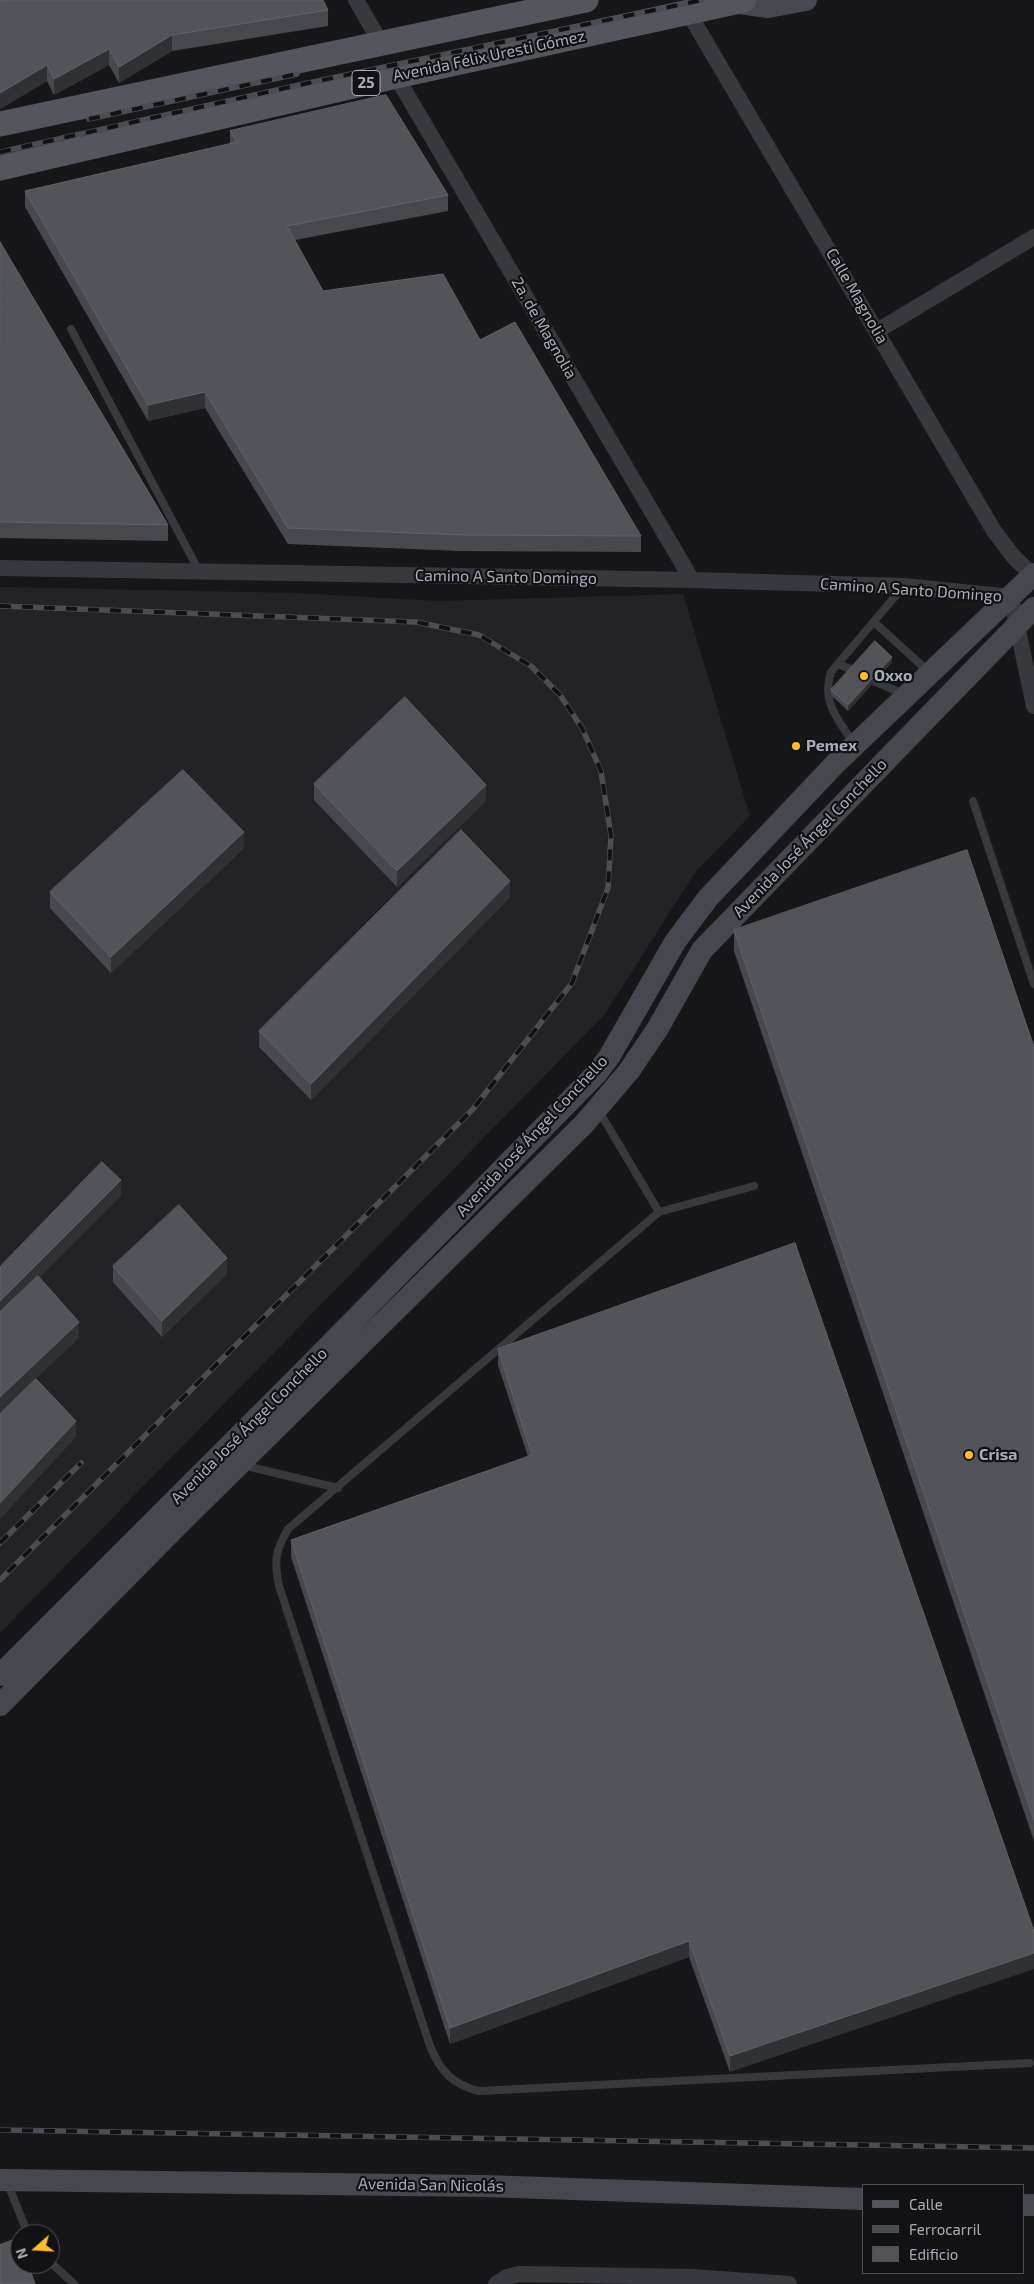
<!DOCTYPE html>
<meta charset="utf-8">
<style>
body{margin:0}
#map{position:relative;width:1034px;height:2284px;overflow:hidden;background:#171719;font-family:"Exo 2",sans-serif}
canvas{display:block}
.legend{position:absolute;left:862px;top:2184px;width:162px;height:90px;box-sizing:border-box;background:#121214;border:1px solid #4e5056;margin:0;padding:6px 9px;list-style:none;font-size:15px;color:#a9adba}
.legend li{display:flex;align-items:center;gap:10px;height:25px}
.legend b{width:25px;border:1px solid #4e5056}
.north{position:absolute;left:10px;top:2224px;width:50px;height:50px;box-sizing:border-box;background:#121214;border:1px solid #4e5056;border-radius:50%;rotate:251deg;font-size:14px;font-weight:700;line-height:20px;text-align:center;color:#a9adba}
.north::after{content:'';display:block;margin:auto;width:18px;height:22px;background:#fcbc2d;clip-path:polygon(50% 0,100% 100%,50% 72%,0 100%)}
</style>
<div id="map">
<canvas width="1034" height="2284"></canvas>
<ul class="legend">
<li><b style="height:6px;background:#54565e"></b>Calle</li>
<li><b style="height:6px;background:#4b4d54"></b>Ferrocarril</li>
<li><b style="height:14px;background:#53545a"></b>Edificio</li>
</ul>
<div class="north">N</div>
</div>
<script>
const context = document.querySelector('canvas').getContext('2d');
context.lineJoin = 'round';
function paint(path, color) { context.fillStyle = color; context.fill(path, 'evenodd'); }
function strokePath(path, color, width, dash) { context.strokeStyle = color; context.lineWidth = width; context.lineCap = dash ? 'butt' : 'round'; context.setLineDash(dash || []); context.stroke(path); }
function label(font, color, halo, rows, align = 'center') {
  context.font = font + ' "Exo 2",sans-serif'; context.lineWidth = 4.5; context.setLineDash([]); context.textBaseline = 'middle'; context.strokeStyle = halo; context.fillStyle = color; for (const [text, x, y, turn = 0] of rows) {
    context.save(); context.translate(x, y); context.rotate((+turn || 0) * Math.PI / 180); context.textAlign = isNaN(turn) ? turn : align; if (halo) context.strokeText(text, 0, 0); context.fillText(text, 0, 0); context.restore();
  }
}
paint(new Path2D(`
 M0,587l297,6 141,8 245,-7 67,222 -54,55 -91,143 -605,619z`), '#232327');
strokePath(new Path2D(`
 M71,329l128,242
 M874,622l55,50
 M838,664l15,6
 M874,681l29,13
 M854,744c-16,-25 -33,-42 -23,-72l72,-85
 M973,801l61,183
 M599,1111l60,101
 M754,1186l-95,26 -371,317c-13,22 -14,32 -9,57l151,460c10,25 23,39 49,45l551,-28
 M242,1465l96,23
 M7,2182l21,52
 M50,2262l24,22`), '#38393f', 8);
strokePath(new Path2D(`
 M356,0l25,43
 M688,12l306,519 19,25 21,21
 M396,76l296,504
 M877,331l157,-94
 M0,568l692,12 212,6 107,11 23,109
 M496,2284l11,-7 12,-3 173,3 97,7`), '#38393f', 16);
strokePath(new Path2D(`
 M732,2l36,5 38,-7
 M0,1675l306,-306 290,-295 13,-17 66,-115 33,-44 128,-135 198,-189
 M0,1705l181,-183 403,-398 45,-53 29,-43 44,-78 332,-342
 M0,2180l485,6 378,13
 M1023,2205h11`), '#46484f', 22);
strokePath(new Path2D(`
 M0,124l586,-124
 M0,168l396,-92 348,-76`), '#54565e', 25);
const rail = new Path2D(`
 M89,119l208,-45
 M0,152l299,-67 403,-85
 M0,606l416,16 63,13 52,31 29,29 22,33 19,43 10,65 -3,52 -36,95 -99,126 -473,471
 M0,1543l81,-80
 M0,2130l1034,18`);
strokePath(rail, '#4b4d54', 5.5);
strokePath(rail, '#121214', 4, [11]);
paint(new Path2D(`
 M0,0l328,10v16l-156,25 -53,32 -10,-18 -55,30 -7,-14 -47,28z
 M230,131l218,64v16l-153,29 28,51 157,49 161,196v16l-180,-1 -173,-7 -83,-136 -57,13 -123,-214v-16l205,-47z
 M0,242l168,283v16l-168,-3z
 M892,662l-44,49 -17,-16v-5z
 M314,784l172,17 -89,86 -83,-87z
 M244,848l-133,125 -61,-65v-16z
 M510,897l-199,203 -52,-53v-16z
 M734,930l300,117v794l-300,-890z
 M795,1243l-65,829 -41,-115 -239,87 -159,-487v-17l237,-83 -30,-92v-16z
 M113,1266l114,8 -65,63 -49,-55z`), '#48494e');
paint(new Path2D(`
 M172,35v16l-53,32v-16z
 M109,49v16l-55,30v-16z
 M47,65v16l-47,28v-16z
 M205,392v16l-57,13v-16z
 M892,657v5l-44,49v-6z
 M486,785v16l-89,86v-16z
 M244,832v16l-133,125v-16z
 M510,881v16l-199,203v-16z
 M121,1180v16l-121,121v-16z
 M227,1258v16l-65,63v-16z
 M79,1322v16l-79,75v-16z
 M76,1421v16l-76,82v-16z
 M689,1941v16l-239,87v-16z
 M1034,1953v16l-304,103v-16z`), '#303134');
const building = new Path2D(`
 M0,0h323l5,10 -156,25 -53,32 -10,-18 -55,30 -7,-14 -47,28z
 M386,95l62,100 -161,31 36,65 120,-17 37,66 35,-18 126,214 -180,-1 -173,-7 -83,-136 -57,13 -123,-214 212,-49 -7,-11z
 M0,242l168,283 -168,-3z
 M875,641l17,16 -44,48 -17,-15z
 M405,697l81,88 -89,86 -83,-87z
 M183,770l61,62 -133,125 -61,-65z
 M461,830l49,51 -199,203 -52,-53z
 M967,850l67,197v773l-300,-890z
 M102,1162l19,18 -121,121v-34z
 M179,1205l48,53 -65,63 -49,-55z
 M795,1243l239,688v22l-304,103 -41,-115 -239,87 -159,-488 241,-85 -34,-106z
 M38,1276l41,46 -79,75v-85z
 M36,1379l40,42 -76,82v-89z
 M19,2238l1,4v22h8l7,20h-35v-39z`);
paint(building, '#53545a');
strokePath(building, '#606269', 1);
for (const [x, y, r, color] of [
 [864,676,5,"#fcbc2d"],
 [796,746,5,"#fcbc2d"],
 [969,1455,5,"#fcbc2d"]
]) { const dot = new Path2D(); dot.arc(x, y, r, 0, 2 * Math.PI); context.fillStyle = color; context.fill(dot); strokePath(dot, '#121214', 2); }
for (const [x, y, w] of [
 [366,83,28]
]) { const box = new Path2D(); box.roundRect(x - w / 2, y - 12.5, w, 25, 4); context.fillStyle = '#121214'; context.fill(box); strokePath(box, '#a9adba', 1); }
label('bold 15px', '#a9adba', null, [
 ["25",366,83]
]);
label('16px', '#a9adba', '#121214', [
 ["Avenida Félix Uresti Gómez",489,56,-12],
 ["Calle Magnolia",857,296,60],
 ["2a. de Magnolia",544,328,60],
 ["Camino A Santo Domingo",506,577,1],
 ["Camino A Santo Domingo",911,590,4],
 ["Avenida José Ángel Conchello",810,838,-46],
 ["Avenida José Ángel Conchello",532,1136,-47],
 ["Avenida José Ángel Conchello",249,1426,-45],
 ["Avenida San Nicolás",431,2185,1]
]);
label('bold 16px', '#a9adba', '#121214', [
 ["Oxxo",874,676],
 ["Pemex",806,746],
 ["Crisa",979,1455]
], 'left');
</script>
